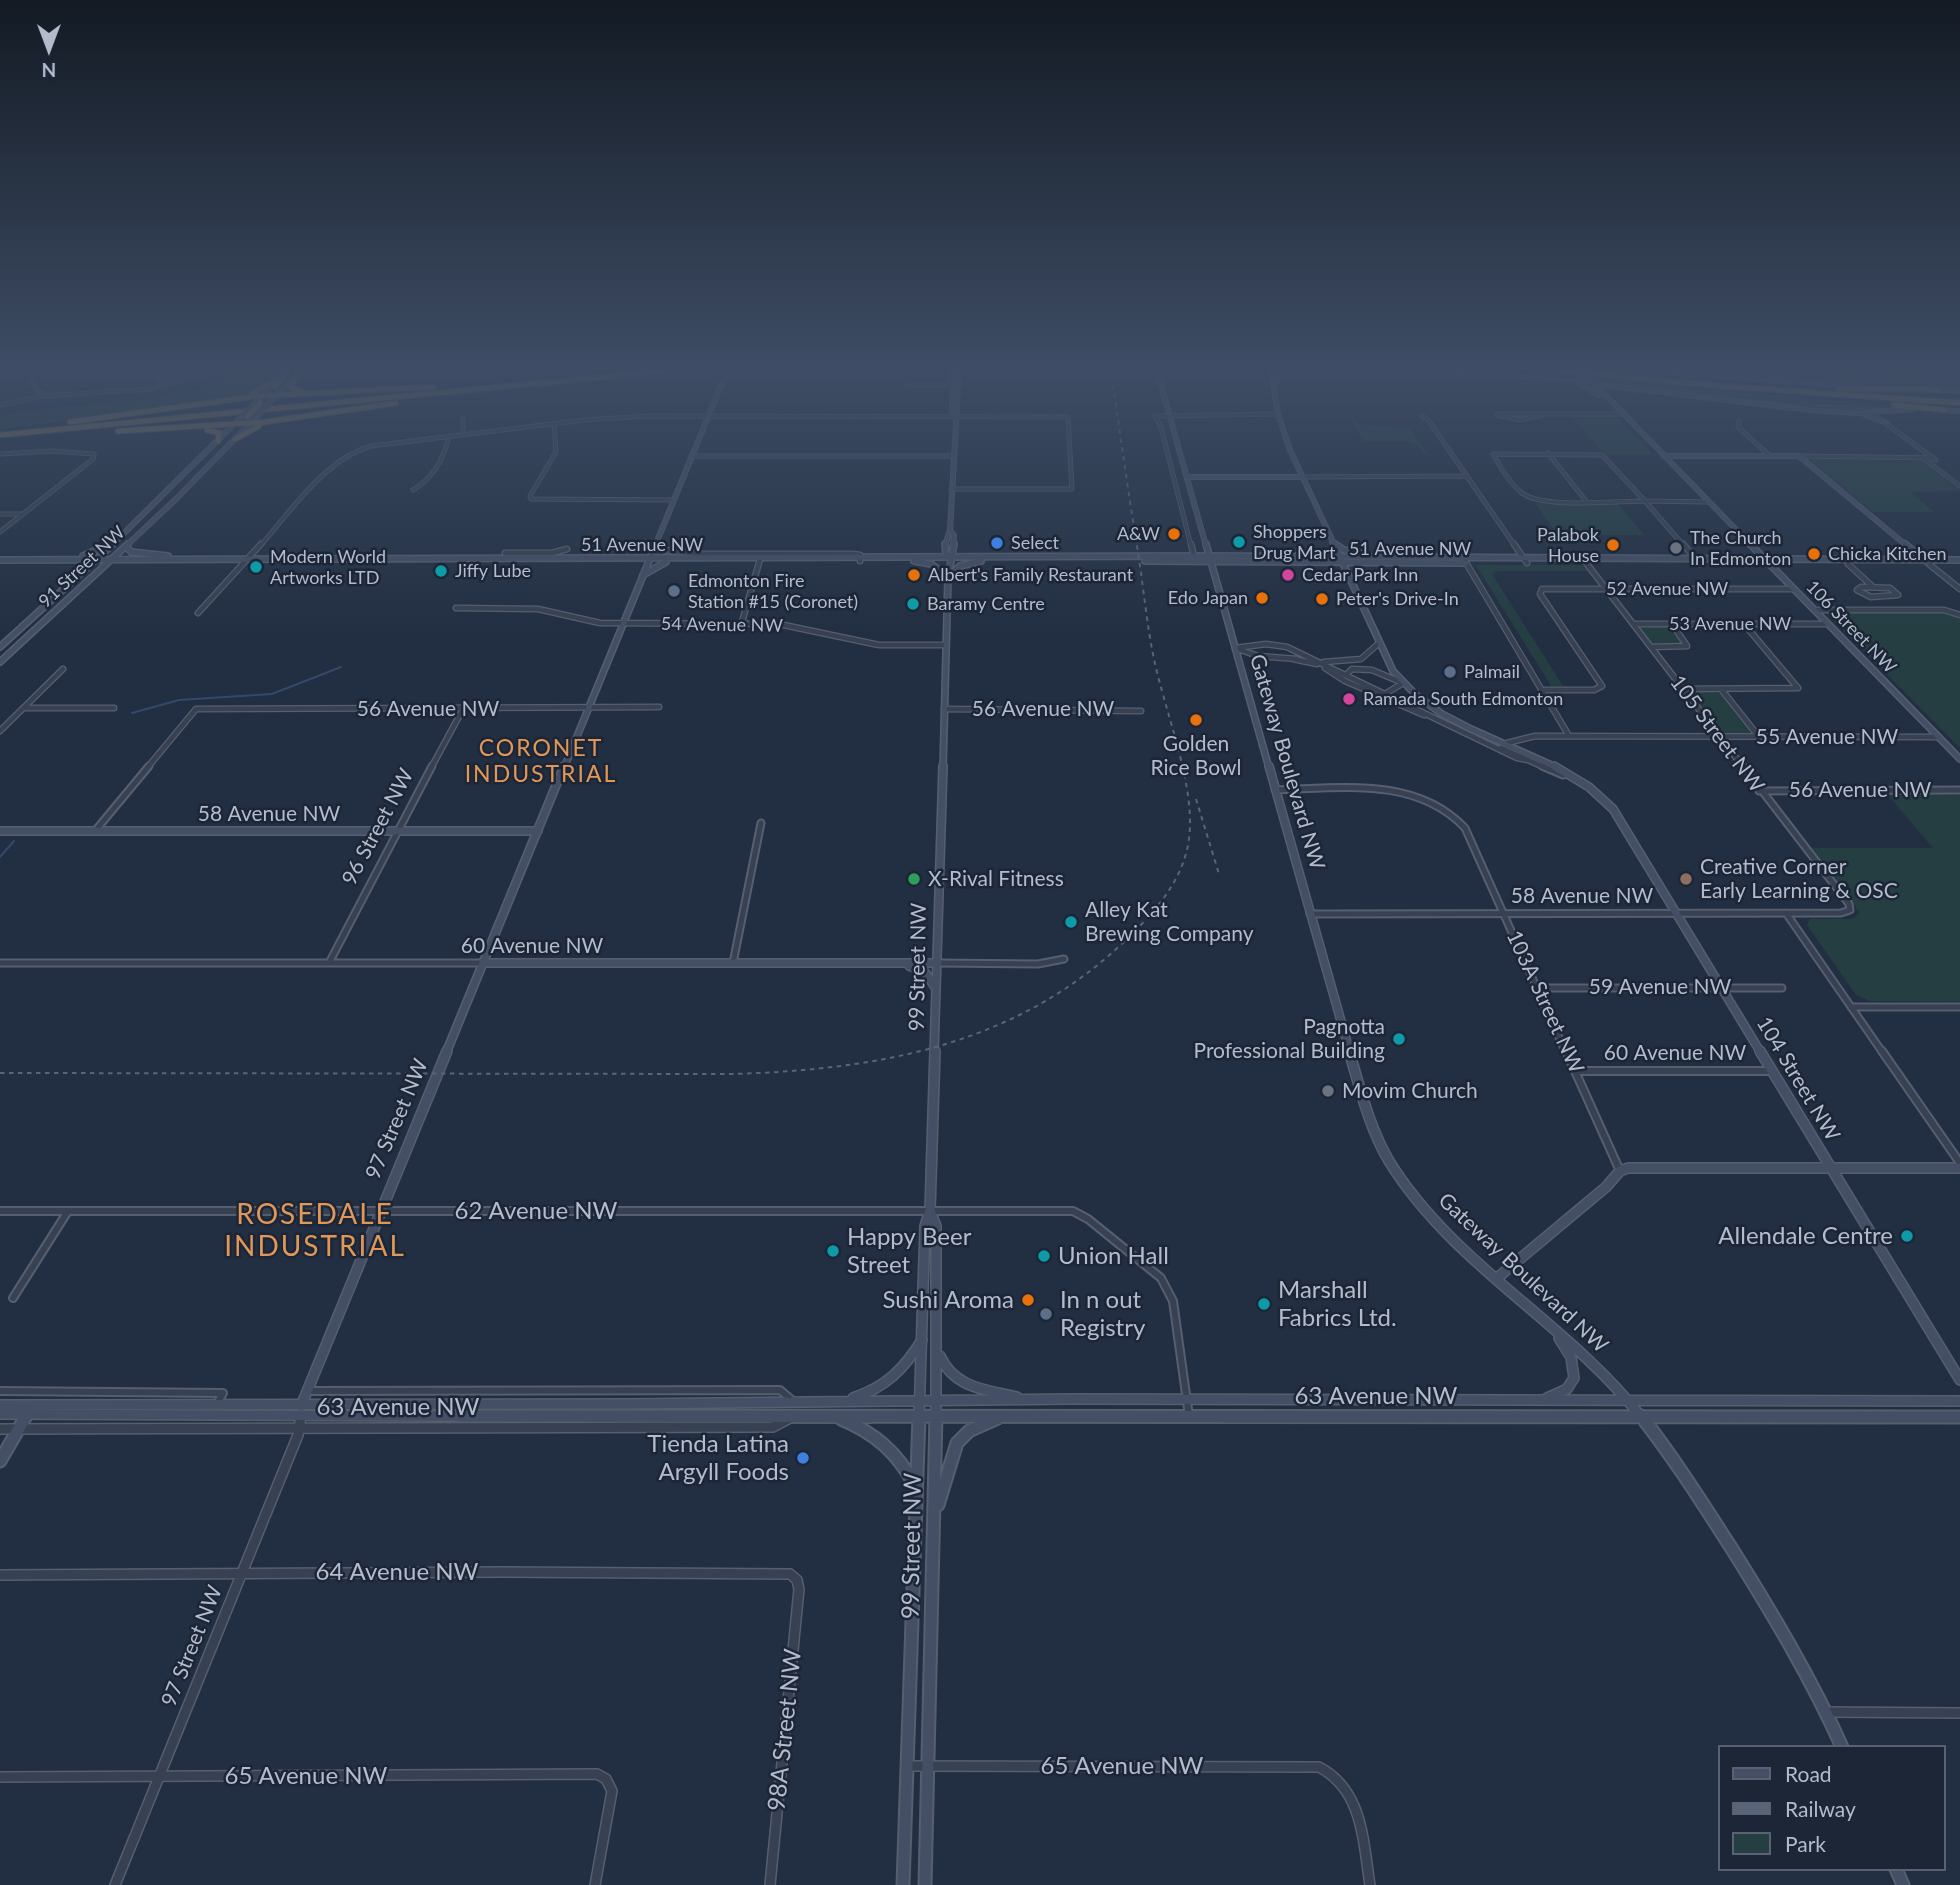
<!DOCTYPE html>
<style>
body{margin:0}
#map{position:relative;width:1960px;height:1885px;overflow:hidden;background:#222f42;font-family:Lato,sans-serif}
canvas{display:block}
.legend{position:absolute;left:1718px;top:1745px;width:228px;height:126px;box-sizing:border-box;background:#1c2636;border:2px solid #586272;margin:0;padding:9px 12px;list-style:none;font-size:21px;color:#b3bccc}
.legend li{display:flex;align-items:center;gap:14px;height:35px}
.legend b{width:35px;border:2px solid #586272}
.north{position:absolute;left:14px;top:14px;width:70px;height:70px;-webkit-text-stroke:5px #1c2636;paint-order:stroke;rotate:180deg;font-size:19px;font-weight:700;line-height:28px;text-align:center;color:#b3bccc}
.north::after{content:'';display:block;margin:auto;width:24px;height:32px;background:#b3bccc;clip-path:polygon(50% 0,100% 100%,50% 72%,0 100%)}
</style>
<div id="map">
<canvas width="1960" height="1885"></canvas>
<ul class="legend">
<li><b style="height:9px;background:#444f65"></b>Road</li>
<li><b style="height:9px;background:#586478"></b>Railway</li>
<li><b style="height:19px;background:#243e42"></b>Park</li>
</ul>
<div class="north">N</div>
</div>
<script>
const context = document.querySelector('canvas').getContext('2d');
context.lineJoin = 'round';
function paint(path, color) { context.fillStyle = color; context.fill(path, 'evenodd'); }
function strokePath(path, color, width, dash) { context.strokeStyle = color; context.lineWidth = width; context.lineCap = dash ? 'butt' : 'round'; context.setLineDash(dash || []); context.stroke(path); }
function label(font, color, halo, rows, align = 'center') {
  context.font = font + ' Lato,sans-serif'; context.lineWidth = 5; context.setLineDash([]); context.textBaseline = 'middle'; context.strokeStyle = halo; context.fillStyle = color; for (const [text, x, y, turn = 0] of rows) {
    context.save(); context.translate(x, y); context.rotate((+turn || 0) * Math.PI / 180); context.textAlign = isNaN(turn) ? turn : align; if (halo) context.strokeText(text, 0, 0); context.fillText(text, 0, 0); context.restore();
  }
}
paint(new Path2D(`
 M246,371h35l-16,16 -18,7 -151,24 -96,11v-13c64,-13 131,-10 194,-26 18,-5 35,-13 52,-19z
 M1608,371h31l206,16 -131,-6z
 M1671,371l211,6 32,-6h46v18l-105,-3z
 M1594,377l315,31 -38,3 -27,-5 -48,1 -197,-26z
 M1349,414l9,10 52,4 19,27h-4l-6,-10 -14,-4h-42z
 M1571,416h45l37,39h-47z
 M1808,459l114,2 38,30 -50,1 24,20h-61z
 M1535,503h82l27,32h-86z
 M1476,565h105l8,6h-91l-6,3 71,112h-12z
 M1824,611h119l17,5v132z
 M1668,626l16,19h-31l-15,-18z
 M1691,691l29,2 32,41h-30l-33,-41z
 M1887,794l73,1v207l-90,-1 -14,-6 -49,-70 3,-6h42l8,-6 -48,-65h121z`), '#243e42');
strokePath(new Path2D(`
 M132,713l47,-13 93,-6 69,-27
 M0,857l14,-16`), '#34496a', 2);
const streetFar4 = new Path2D(`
 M28,371l8,19 10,6
 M91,371l3,7
 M153,375l13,10
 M907,385h53
 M0,405l42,-9 109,-7 58,-18
 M1810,408h37l23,4 66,48
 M1499,414h125
 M1499,414l-2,1 23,5 22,-5
 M1422,416l7,5 86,125
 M463,419v15
 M1739,421l-1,6 32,29
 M554,424l2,28 -26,44 1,3 142,1
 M1548,453l38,48
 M0,454l51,-3 43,3 -1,5 -93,73
 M1493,454l109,1 43,46c-28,0 -103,8 -123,-8 -13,-10 -21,-26 -29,-39z
 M691,456h262
 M1799,456l133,2
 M1924,459l36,27
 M1303,477l164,-1
 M413,490c20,-12 31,-32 36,-54
 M1645,501l64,1
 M1645,501l39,45
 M0,514h21
 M260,546c32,-36 64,-86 111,-100l213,-26 65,-4 419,1 4,72h-121
 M1191,546l-30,-119 -6,-11 123,-2`);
const streetFar3 = new Path2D(`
 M1191,544l3,12
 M1514,544l13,19
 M1683,544l17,20
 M654,549l49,5h149l8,1v6
 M505,553h47l15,-4
 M1583,559l161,209
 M1465,561l104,175
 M1848,564l25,23
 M1930,565l30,24
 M1861,587l29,1 8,7 -27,2 -14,-7z
 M456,608l82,1 62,14 179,1 100,21h67
 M1815,610h129l16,5
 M198,613l63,-69
 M742,622l18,-63
 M1633,624h195
 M1651,647l36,-1 -15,-22
 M1235,648l31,-4 21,3 230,111 11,2
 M1238,649l20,7 39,3
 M1293,659l24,5
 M1324,662l37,-3 17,-15
 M1325,668l20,13 79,34
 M1346,675l6,-6 20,1 31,13
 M1682,689l116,-1 -54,-64
 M1721,689l38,48
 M1541,690h53l8,-4 -62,-92 2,-5h252
 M1385,694l18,-11
 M23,708h91
 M944,709l197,2
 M0,731l63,-62
 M1507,743l28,-7 404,1
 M1501,748l45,20
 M147,768l49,-59 463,-2
 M431,768l32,-59`);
const streetFar2 = new Path2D(`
 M1542,766l21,9
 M1275,790c66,-2 141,-14 190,38l101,225
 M1759,791l201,-1
 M95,831l54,-65
 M1786,913l97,140
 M1310,914l531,-1 9,-3 -1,-6 -106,-138
 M0,963h484
 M329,963l103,-197
 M733,963l28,-140
 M938,963l100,1 26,-5
 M1537,988h245
 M1851,1007h109`);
const streetFar1 = new Path2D(`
 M1566,1051l54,120
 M1882,1051l78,112
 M1577,1071h196
 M0,1211h1073l15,8 73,59 12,23 16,115
 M13,1298l55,-87
 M0,1391l223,2 -6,11
 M307,1391l473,-1 13,11
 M301,1418v-3`);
const street = new Path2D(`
 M0,1429l773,-2 17,-9
 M0,1575l502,-3 288,2 7,6 2,9 -29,296
 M1827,1712l133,1
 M907,1766l412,1c44,23 44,74 51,118
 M0,1777l597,-3 9,5 6,12 -17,94
 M115,1885l183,-450 3,-19`);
const secondaryFar4 = new Path2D(`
 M953,371l-1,41 3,3
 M1157,371l49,175
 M1271,371l7,43 12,36 45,96
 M1428,371l164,10
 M1655,371l202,16
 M1589,378l163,168
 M1594,384l216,26 47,3 56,-4
 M1581,385l17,10
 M1273,386l8,-11 10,-4
 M1935,390l25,1
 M271,401l29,-30
 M255,403l29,-30
 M1938,410l22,1
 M1865,415l22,8
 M1664,456h135l108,90
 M1187,477h116
 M950,530l4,5 -1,11
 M1332,542l5,4
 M107,546l3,-2
 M111,546l130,-129
 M126,546l51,-48 80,-82
 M655,546l72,-175
 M945,546l5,-16 9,-159`);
const secondaryFar3 = new Path2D(`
 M945,544l1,10 3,2
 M1206,544l63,224
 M1334,544l59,127 23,24 26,19 29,15 87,39
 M1335,544l9,6 16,3
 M1750,544l210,215
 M1905,544l22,18
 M126,546l5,6 37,4
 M83,556l27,-12
 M0,560l1203,-4 757,4
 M914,561l17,3 17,13
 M1145,561l321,2
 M643,575l23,-13
 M948,577l12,-11 21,-5
 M0,647l113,-103
 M0,662l128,-118
 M564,768l92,-224
 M943,768l5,-191 6,-33`);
const secondaryFar2 = new Path2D(`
 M1269,766l81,287
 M1554,766l35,21 24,22 148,244
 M0,831h538
 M484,963h454
 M909,966l16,6 11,17
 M446,1053l118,-287
 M934,1053l9,-287`);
const secondaryFar1 = new Path2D(`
 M1349,1051c11,37 20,76 40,110 64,104 179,162 253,257
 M1760,1051l200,329
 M930,1211l6,15v192
 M1497,1278l109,-91 14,-16 8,-3h332
 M940,1356c14,32 46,34 77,41
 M853,1398c33,-11 51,-29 69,-58
 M1547,1398l20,-9 7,-11 -3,-21 -12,-19
 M0,1405l627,-1 445,-5 888,2
 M301,1406l146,-355
 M0,1414l870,4
 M25,1418l3,-6
 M919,1418l6,-192 5,-16 5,-159
 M1225,1418l735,-1`);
const secondary = new Path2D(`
 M460,1416l1500,1
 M1641,1416c33,42 62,88 91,133 40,64 79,129 110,198
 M841,1419c34,14 57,34 74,67
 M0,1461l26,-45
 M938,1505l19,-62 12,-12 29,-13
 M1896,1869l7,16
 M903,1885l16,-469
 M925,1885l11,-469`);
const highway = new Path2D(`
 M951,371l2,5
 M1563,371l158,15 239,17
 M296,375l-5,13 10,3
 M275,387l13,-16
 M1838,389l101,1
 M252,393l23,-11
 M1894,405l51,5
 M70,422l188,-26 176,-9
 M207,430l12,3 -1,8
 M118,431l147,-9 131,-19
 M0,435l665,-64
 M235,439l24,-13`);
strokePath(streetFar4, '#555f6f', 5);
strokePath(streetFar3, '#555f6f', 7);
strokePath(streetFar2, '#555f6f', 9);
strokePath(streetFar1, '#555f6f', 10);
strokePath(street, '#555f6f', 12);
strokePath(secondaryFar4, '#555f6f', 6);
strokePath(secondaryFar3, '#555f6f', 8);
strokePath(secondaryFar2, '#555f6f', 10);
strokePath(secondaryFar1, '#555f6f', 12);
strokePath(secondary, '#555f6f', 15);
strokePath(highway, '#3f4959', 7);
strokePath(streetFar4, '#374151', 3.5);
strokePath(streetFar3, '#374151', 4.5);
strokePath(streetFar2, '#374151', 5);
strokePath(streetFar1, '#374151', 6);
strokePath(street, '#374151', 9);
strokePath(secondaryFar4, '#444f65', 4.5);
strokePath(secondaryFar3, '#444f65', 5);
strokePath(secondaryFar2, '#444f65', 7);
strokePath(secondaryFar1, '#444f65', 9);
strokePath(secondary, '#444f65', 11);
strokePath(highway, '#786b53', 5);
strokePath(new Path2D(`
 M1196,799l23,75
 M0,1073l731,1c150,-4 292,-30 402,-141 26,-26 51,-56 56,-94 7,-53 -24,-127 -35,-180 -7,-33 -10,-67 -15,-100 -10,-62 -19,-125 -28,-188`), '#586478', 2, [4.5, 4.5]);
const secondaryBridge = new Path2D(`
 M1581,371l8,7
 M257,416l14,-15
 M241,417l14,-14`);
const highwayBridge = new Path2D(`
 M247,417l14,-15`);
strokePath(secondaryBridge, '#555f6f', 6, []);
strokePath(highwayBridge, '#3f4959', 7, []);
strokePath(secondaryBridge, '#444f65', 4.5);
strokePath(highwayBridge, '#786b53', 5);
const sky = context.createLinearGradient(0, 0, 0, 635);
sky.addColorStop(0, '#131a24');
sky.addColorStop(0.58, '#3e4d65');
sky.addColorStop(1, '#3e4d6500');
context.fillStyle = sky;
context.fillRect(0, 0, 1960, 635);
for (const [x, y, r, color] of [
 [1174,534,7,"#e8710a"],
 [1239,542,7,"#0f9aa8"],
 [997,543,7,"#3f7fe0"],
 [1613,545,7,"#e8710a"],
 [1676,548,7,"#6b7280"],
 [1814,554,7,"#e8710a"],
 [256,567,7,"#0f9aa8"],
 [441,571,7,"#0f9aa8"],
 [914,575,7,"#e8710a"],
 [1288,575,7,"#d1479c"],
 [674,591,7,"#5c6f8a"],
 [1262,598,7,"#e8710a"],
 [1322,599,7,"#e8710a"],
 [913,604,7,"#0f9aa8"],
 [1450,672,7,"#5c6f8a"],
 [1349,699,7,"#d1479c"],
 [1196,720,7,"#e8710a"],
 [914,879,7,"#2e9e5b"],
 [1686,879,7,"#8d6e63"],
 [1071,922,7,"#0f9aa8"],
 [1399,1039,7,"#0f9aa8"],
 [1328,1091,7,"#6b7280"],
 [1907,1236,7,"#0f9aa8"],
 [833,1251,7,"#0f9aa8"],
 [1044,1256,7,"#0f9aa8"],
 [1028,1300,7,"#e8710a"],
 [1264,1304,7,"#0f9aa8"],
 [1046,1314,7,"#5c6f8a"],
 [803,1458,7,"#3f7fe0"]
]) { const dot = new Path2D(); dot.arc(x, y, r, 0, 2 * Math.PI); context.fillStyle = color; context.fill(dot); strokePath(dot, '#1c2636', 2.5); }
label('18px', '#b3bccc', '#1c2636', [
 ["Shoppers",1253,532],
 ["Drug Mart",1253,553],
 ["A&W",1160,534,"right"],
 ["Palabok",1599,535,"right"],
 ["House",1599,556,"right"],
 ["The Church",1690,538],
 ["In Edmonton",1690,559],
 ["Select",1011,543],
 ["Chicka Kitchen",1828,554],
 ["Modern World",270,557],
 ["Artworks LTD",270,578],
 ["Jiffy Lube",455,571],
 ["Albert's Family Restaurant",928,575],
 ["Cedar Park Inn",1302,575],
 ["Edmonton Fire",688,581],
 ["Station #15 (Coronet)",688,602],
 ["Edo Japan",1248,598,"right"],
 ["Peter's Drive-In",1336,599],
 ["Baramy Centre",927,604],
 ["Palmail",1464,672],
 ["Ramada South Edmonton",1363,699]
], 'left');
label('18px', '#b3bccc', '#1c2636', [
 ["51 Avenue NW",642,545],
 ["51 Avenue NW",1410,549],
 ["91 Street NW",82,567,-43],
 ["52 Avenue NW",1667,589],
 ["53 Avenue NW",1730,624],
 ["54 Avenue NW",722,625,1],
 ["106 Street NW",1851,627,46]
]);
label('21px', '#b3bccc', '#1c2636', [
 ["56 Avenue NW",428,709],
 ["56 Avenue NW",1043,709],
 ["105 Street NW",1717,734,53],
 ["55 Avenue NW",1827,737],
 ["Gateway Boulevard NW",1287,762,74],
 ["56 Avenue NW",1860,790],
 ["58 Avenue NW",269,814],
 ["96 Street NW",378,827,-62],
 ["58 Avenue NW",1582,896],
 ["60 Avenue NW",532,946],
 ["99 Street NW",918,967,-89],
 ["59 Avenue NW",1660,987],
 ["103A Street NW",1545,1002,65],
 ["60 Avenue NW",1675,1053],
 ["104 Street NW",1798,1079,59],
 ["97 Street NW",397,1119,-67],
 ["Gateway Boulevard NW",1523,1273,43],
 ["97 Street NW",192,1646,-68]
]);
label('21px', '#b3bccc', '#1c2636', [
 ["Golden",1196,744,"center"],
 ["Rice Bowl",1196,768,"center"],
 ["Creative Corner",1700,867],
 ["Early Learning & OSC",1700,891],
 ["X-Rival Fitness",928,879],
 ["Alley Kat",1085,910],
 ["Brewing Company",1085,934],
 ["Pagnotta",1385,1027,"right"],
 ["Professional Building",1385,1051,"right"],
 ["Movim Church",1342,1091]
], 'left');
context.letterSpacing = '2px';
label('23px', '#e0985a', '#1c2636', [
 ["CORONET",541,749],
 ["INDUSTRIAL",541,775]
]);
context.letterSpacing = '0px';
label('24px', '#b3bccc', '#1c2636', [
 ["62 Avenue NW",536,1211],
 ["63 Avenue NW",1376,1396],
 ["63 Avenue NW",398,1407],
 ["99 Street NW",912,1546,-89],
 ["64 Avenue NW",397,1572],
 ["98A Street NW",785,1730,-84],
 ["65 Avenue NW",1122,1766],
 ["65 Avenue NW",306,1776]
]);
label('24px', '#b3bccc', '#1c2636', [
 ["Allendale Centre",1893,1236,"right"],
 ["Happy Beer",847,1237],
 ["Street",847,1265],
 ["Union Hall",1058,1256],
 ["Marshall",1278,1290],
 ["Fabrics Ltd.",1278,1318],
 ["Sushi Aroma",1014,1300,"right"],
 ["In n out",1060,1300],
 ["Registry",1060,1328],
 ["Tienda Latina",789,1444,"right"],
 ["Argyll Foods",789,1472,"right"]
], 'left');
context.letterSpacing = '2px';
label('28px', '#e0985a', '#1c2636', [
 ["ROSEDALE",315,1215],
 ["INDUSTRIAL",315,1247]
]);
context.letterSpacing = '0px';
</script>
